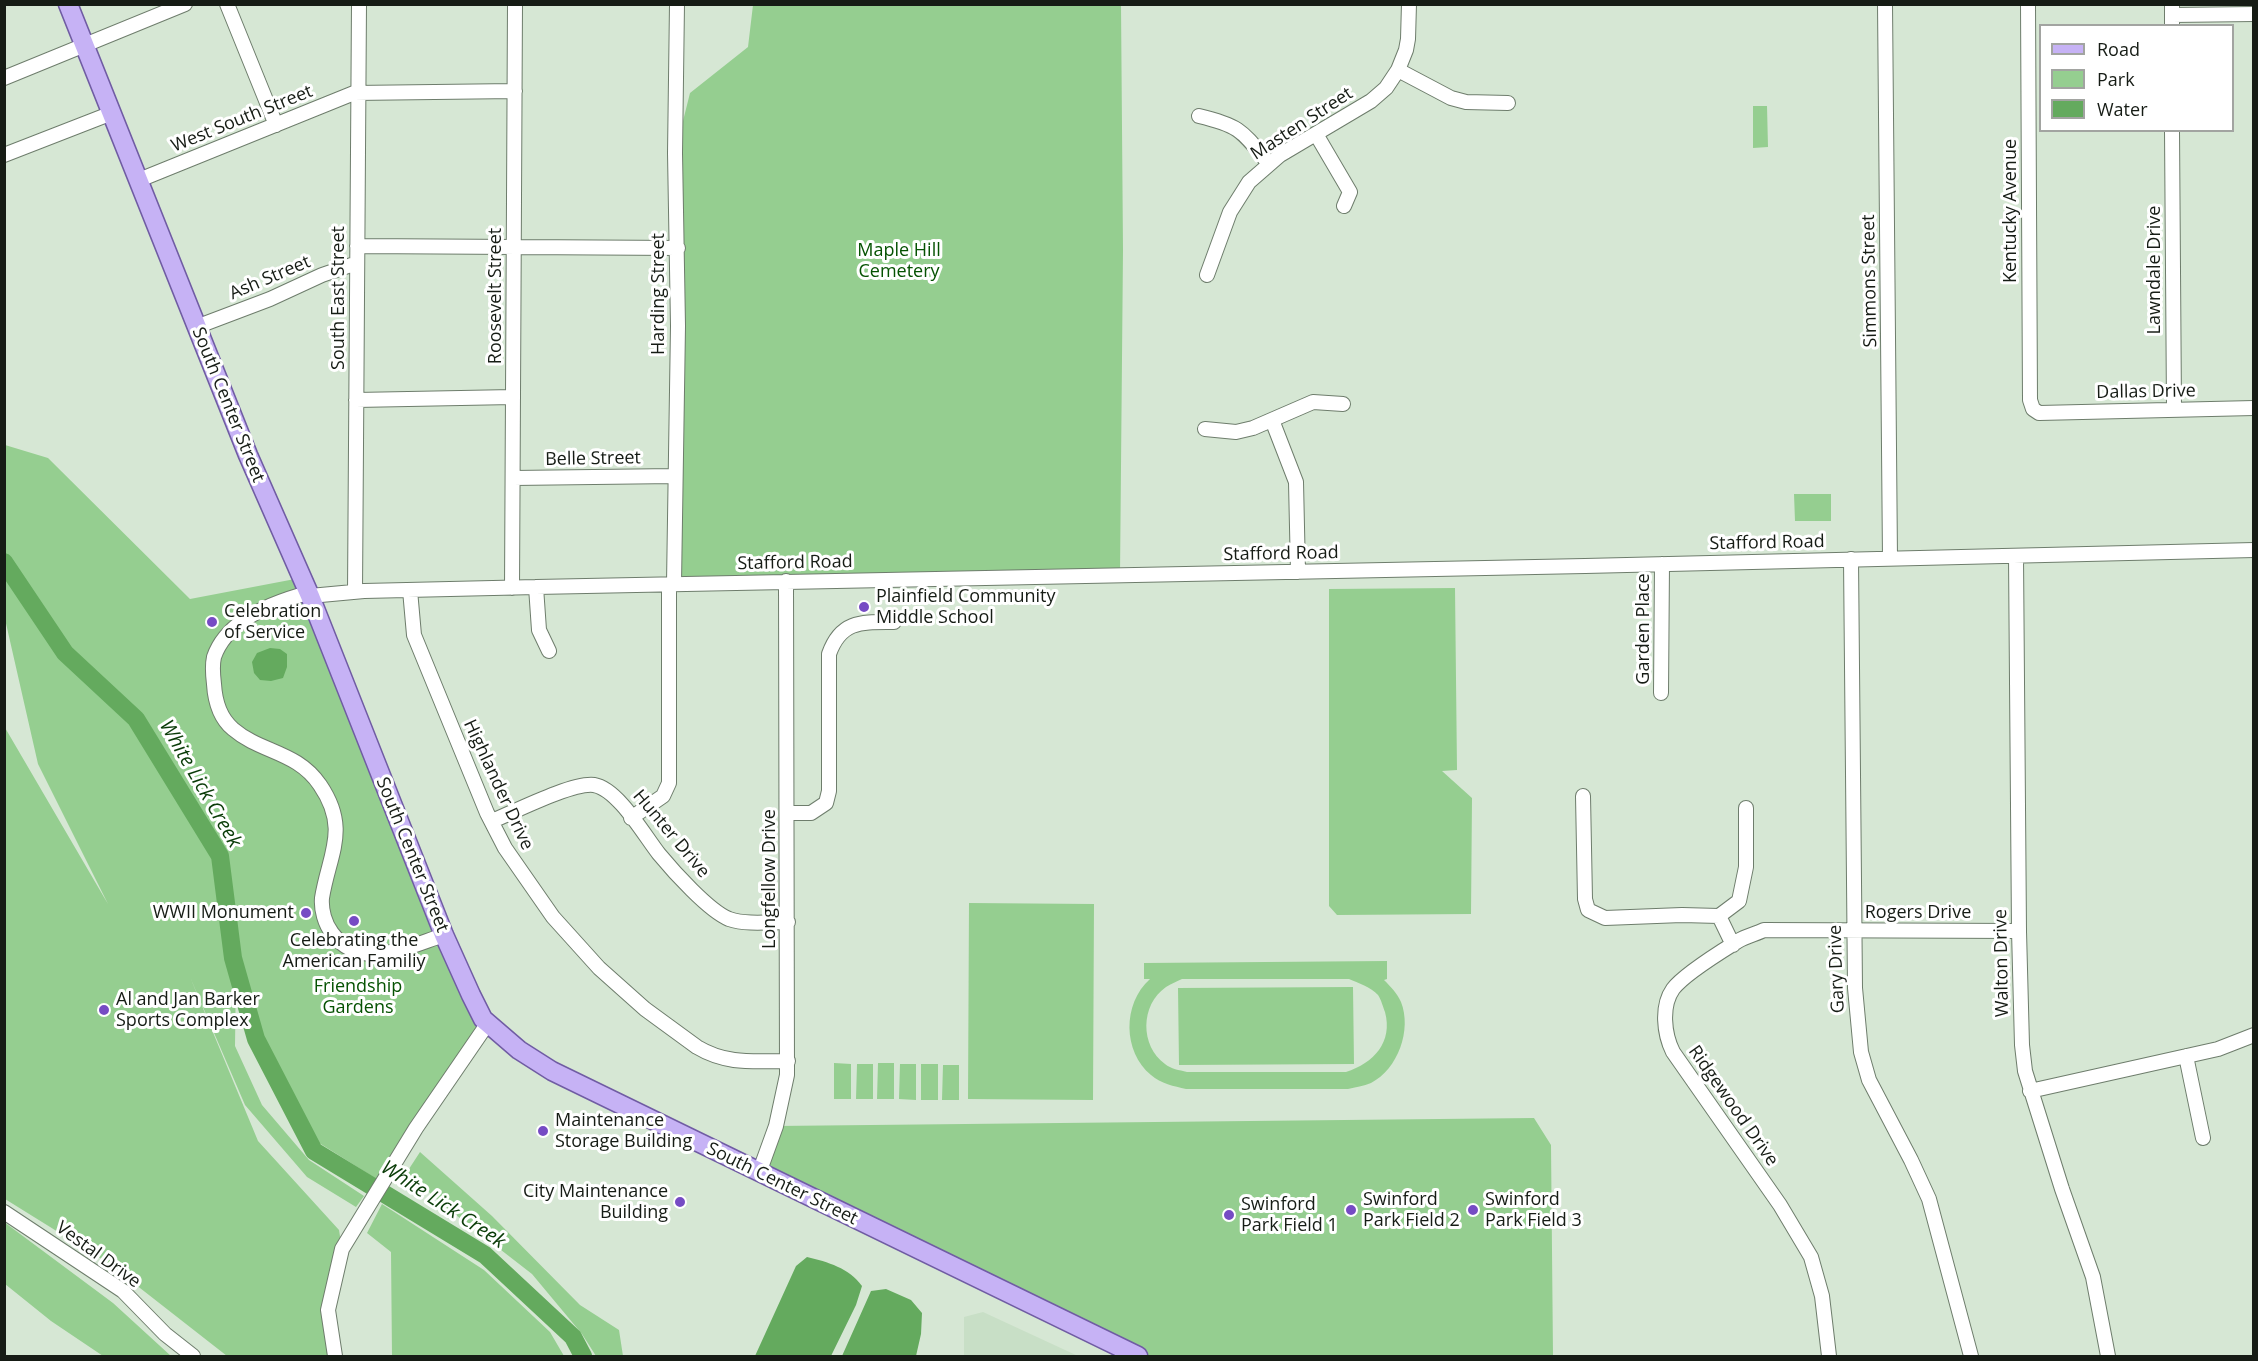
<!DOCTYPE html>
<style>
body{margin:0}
#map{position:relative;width:2258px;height:1361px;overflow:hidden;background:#d6e7d4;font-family:"Open Sans",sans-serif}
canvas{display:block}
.frame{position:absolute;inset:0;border:6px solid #161c15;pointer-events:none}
.legend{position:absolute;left:2039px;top:24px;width:195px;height:108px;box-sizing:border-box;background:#fff;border:2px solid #a2a4a1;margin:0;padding:8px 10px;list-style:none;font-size:18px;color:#161c15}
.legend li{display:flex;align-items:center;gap:12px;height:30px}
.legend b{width:30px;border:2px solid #a2a4a1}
</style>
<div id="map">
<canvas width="2258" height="1361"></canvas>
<div class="frame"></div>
<ul class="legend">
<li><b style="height:8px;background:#c6b2f5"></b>Road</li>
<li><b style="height:16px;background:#95ce90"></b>Park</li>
<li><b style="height:16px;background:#64aa5e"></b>Water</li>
</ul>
</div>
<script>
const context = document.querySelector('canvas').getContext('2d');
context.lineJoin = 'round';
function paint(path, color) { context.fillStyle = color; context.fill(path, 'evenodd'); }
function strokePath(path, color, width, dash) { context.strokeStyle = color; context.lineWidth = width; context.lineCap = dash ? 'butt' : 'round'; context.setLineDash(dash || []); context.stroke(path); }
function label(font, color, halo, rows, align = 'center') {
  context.font = font + ' "Open Sans",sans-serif'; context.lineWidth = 6; context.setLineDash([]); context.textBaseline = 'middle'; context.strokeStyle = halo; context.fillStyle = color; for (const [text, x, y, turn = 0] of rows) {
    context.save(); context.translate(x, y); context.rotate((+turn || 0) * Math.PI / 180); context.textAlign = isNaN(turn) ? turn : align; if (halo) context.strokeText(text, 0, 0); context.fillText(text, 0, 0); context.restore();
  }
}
paint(new Path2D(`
 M983,1312l95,44h-114v-39z`), '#c8dfc6');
paint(new Path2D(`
 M753,5h368l2,245 -3,324 -446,9 1,-430 15,-60 58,-46z
 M1753,106h14l1,41 -15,1z
 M5,445l43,13 142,141 105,-20 193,444 -105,160 -67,-42 -60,-102 -20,-68 -1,75 27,59 47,55 55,36 -8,11 -49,-30 -62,-72 -55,-128 68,164 81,89 3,19 -14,61 2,46h-103l-119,-93 -103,-64 -1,-473 104,178 -70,-140 -33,-145z
 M1794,494h37v27h-36z
 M1455,588l2,182 -15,1 30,27 -1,116 -134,1 -8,-9v-317z
 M969,903l125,1 -1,196 -125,-1z
 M1387,961v18l-3,1c7,7 13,13 17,22 11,28 -3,67 -30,81 -7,3 -16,4 -23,6h-162c-12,-3 -25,-5 -35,-14 -28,-23 -29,-71 -1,-96h-6v-16zM1182,979h167c9,4 22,8 29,16 3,4 5,12 7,17 8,30 -11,51 -39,60h-159c-8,-2 -16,-3 -22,-8 -25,-18 -25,-59 1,-77 5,-3 11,-6 16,-8z
 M1353,987l1,77 -175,1 -1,-77z
 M834,1063l17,1v35h-17z
 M878,1063h16v36h-17z
 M857,1064h16v35h-17z
 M900,1064h16v36l-17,-1z
 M921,1064h17v36h-17z
 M943,1065h16v35h-17z
 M1534,1118l17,27 2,211h-416l-378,-183 17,-47z
 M420,1152l72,64 88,89 39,25 4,26h-27l-14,-22 -50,-60 -89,-69 -36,-33z
 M382,1204l102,66 66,62 14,24h-172l-1,-104 -24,-19z
 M4,1222l109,81 58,53h-68l-52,-35 -46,-37z`), '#95ce90');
paint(new Path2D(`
 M270,648l10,1 7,5v13l-4,11 -12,3 -11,-1 -6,-7 -2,-11 5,-9z
 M807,1257c21,5 42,11 55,29l-6,19 -25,51h-76l41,-90z
 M886,1289l25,11 11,13 -1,21 -5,22h-74l29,-65z`), '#64aa5e');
strokePath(new Path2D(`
 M4,562l61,91 71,66 84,137 13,102 23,81 58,112 171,104 88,82 10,19`), '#64aa5e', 18);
const minor = new Path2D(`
 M227,4l49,121
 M1885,4l5,554
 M2028,4l2,396 3,9 6,4 215,-5
 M2172,4v22
 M2172,15l82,-1
 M1398,70l53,28 15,4 42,1
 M4,78l181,-74
 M1199,116c42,10 43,15 70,48
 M2172,130l2,279
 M1316,134l34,58 -6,14
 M4,155l108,-42
 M139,180l215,-87 161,-2
 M357,246l321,2
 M1207,275l23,-63 19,-30 31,-27 91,-54 15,-13 12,-18 8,-20 2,-11 1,-35
 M196,327l74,-28 52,-24 35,-12
 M356,400l157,-3
 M1272,420l24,62 2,90
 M1205,429l31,3 17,-4 60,-26 30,2
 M513,478l162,-2
 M2016,556l3,375 3,114 3,26 37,118 31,88 15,79
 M1851,559l4,429 6,64 8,28 42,80 18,39 42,157
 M674,583l4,-257 -3,-173 2,-149
 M536,587l3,43 10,21
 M512,588l3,-584
 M410,590l4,45 73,178 18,35 48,69 46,51 46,41 52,38c30,18 57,14 91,14
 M355,592l4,-588
 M308,593c-34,9 -81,26 -94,64 -2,9 -1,19 0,27 1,17 6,34 19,45 28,24 64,22 87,56 30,44 9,69 2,113 -1,12 3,26 10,35 29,39 75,14 112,2
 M310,596l54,-5 172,-4 1049,-21 669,-16
 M1661,693l1,-129
 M1583,796l2,103 3,11 17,8 77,-3 37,1 20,-15 7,-34v-59
 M787,813h24l15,-10 3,-12v-137c12,-34 33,-32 65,-32
 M631,818l32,-22 6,-13v-199
 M492,821c22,-9 81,-39 102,-36 24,4 50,50 65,69 14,17 50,57 70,65 18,6 40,3 59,3
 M1719,916l14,29
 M2186,1056l17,82
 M2030,1091l188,-42 36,-14
 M759,1173l17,-47 11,-51 -1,-494
 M4,1212l119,79 42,43 28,22
 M335,1356l-7,-46 14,-61 74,-121 72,-105
 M1829,1356l-7,-60 -11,-39 -31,-52 -107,-153c-9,-18 -12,-46 0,-63 11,-15 49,-38 65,-48 8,-5 18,-7 26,-11l255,1`);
const major = new Path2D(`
 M68,4l180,451 62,141 134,339 27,60 12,24 36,31 33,21 586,285`);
strokePath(minor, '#6e7d6c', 16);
strokePath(major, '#705ca3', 21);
strokePath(minor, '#fff', 14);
strokePath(major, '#c6b2f5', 18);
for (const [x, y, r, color] of [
 [864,607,6,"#764bc4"],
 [212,622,6,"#764bc4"],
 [306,913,6,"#764bc4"],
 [354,921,6,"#764bc4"],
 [104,1010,6,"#764bc4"],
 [543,1131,6,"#764bc4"],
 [680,1202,6,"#764bc4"],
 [1351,1210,6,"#764bc4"],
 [1473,1210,6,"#764bc4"],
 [1229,1215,6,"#764bc4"]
]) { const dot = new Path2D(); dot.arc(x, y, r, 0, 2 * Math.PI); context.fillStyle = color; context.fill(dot); strokePath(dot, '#fff', 2); }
label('18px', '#161c15', '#fff', [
 ["West South Street",242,119,-22],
 ["Masten Street",1302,124,-33],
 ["Kentucky Avenue",2011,211,-90],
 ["Lawndale Drive",2155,270,-90],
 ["Ash Street",270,278,-23],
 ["Simmons Street",1870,281,-91],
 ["Harding Street",659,294,-90],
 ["Roosevelt Street",496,296,-90],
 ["South East Street",339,298,-90],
 ["Dallas Drive",2146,392,-1],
 ["South Center Street",228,405,68],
 ["Belle Street",593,459,-1],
 ["Stafford Road",1767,543,-1],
 ["Stafford Road",1281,554,-1],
 ["Stafford Road",795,563,-1],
 ["Garden Place",1644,629,-90],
 ["Highlander Drive",498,785,65],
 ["Hunter Drive",671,834,50],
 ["South Center Street",412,855,68],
 ["Longfellow Drive",770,879,-90],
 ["Rogers Drive",1918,913],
 ["Walton Drive",2002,963,-91],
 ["Gary Drive",1837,969,-92],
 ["Ridgewood Drive",1733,1106,55],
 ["South Center Street",782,1184,26],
 ["Vestal Drive",98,1255,36]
]);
label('18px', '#055202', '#fff', [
 ["Maple Hill",899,251],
 ["Cemetery",899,272],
 ["Friendship",358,987],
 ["Gardens",358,1008]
]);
label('18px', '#161c15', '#fff', [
 ["Plainfield Community",876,597],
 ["Middle School",876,618],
 ["Celebration",224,612],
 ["of Service",224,633],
 ["WWII Monument",294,913,"right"],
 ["Celebrating the",354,941,"center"],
 ["American Familiy",354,962,"center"],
 ["Al and Jan Barker",116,1000],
 ["Sports Complex",116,1021],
 ["Maintenance",555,1121],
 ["Storage Building",555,1142],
 ["City Maintenance",668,1192,"right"],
 ["Building",668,1213,"right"],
 ["Swinford",1363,1200],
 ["Park Field 2",1363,1221],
 ["Swinford",1485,1200],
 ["Park Field 3",1485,1221],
 ["Swinford",1241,1205],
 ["Park Field 1",1241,1226]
], 'left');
label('italic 20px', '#0a3c08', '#fff', [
 ["White Lick Creek",200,784,60],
 ["White Lick Creek",443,1205,33]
]);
</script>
